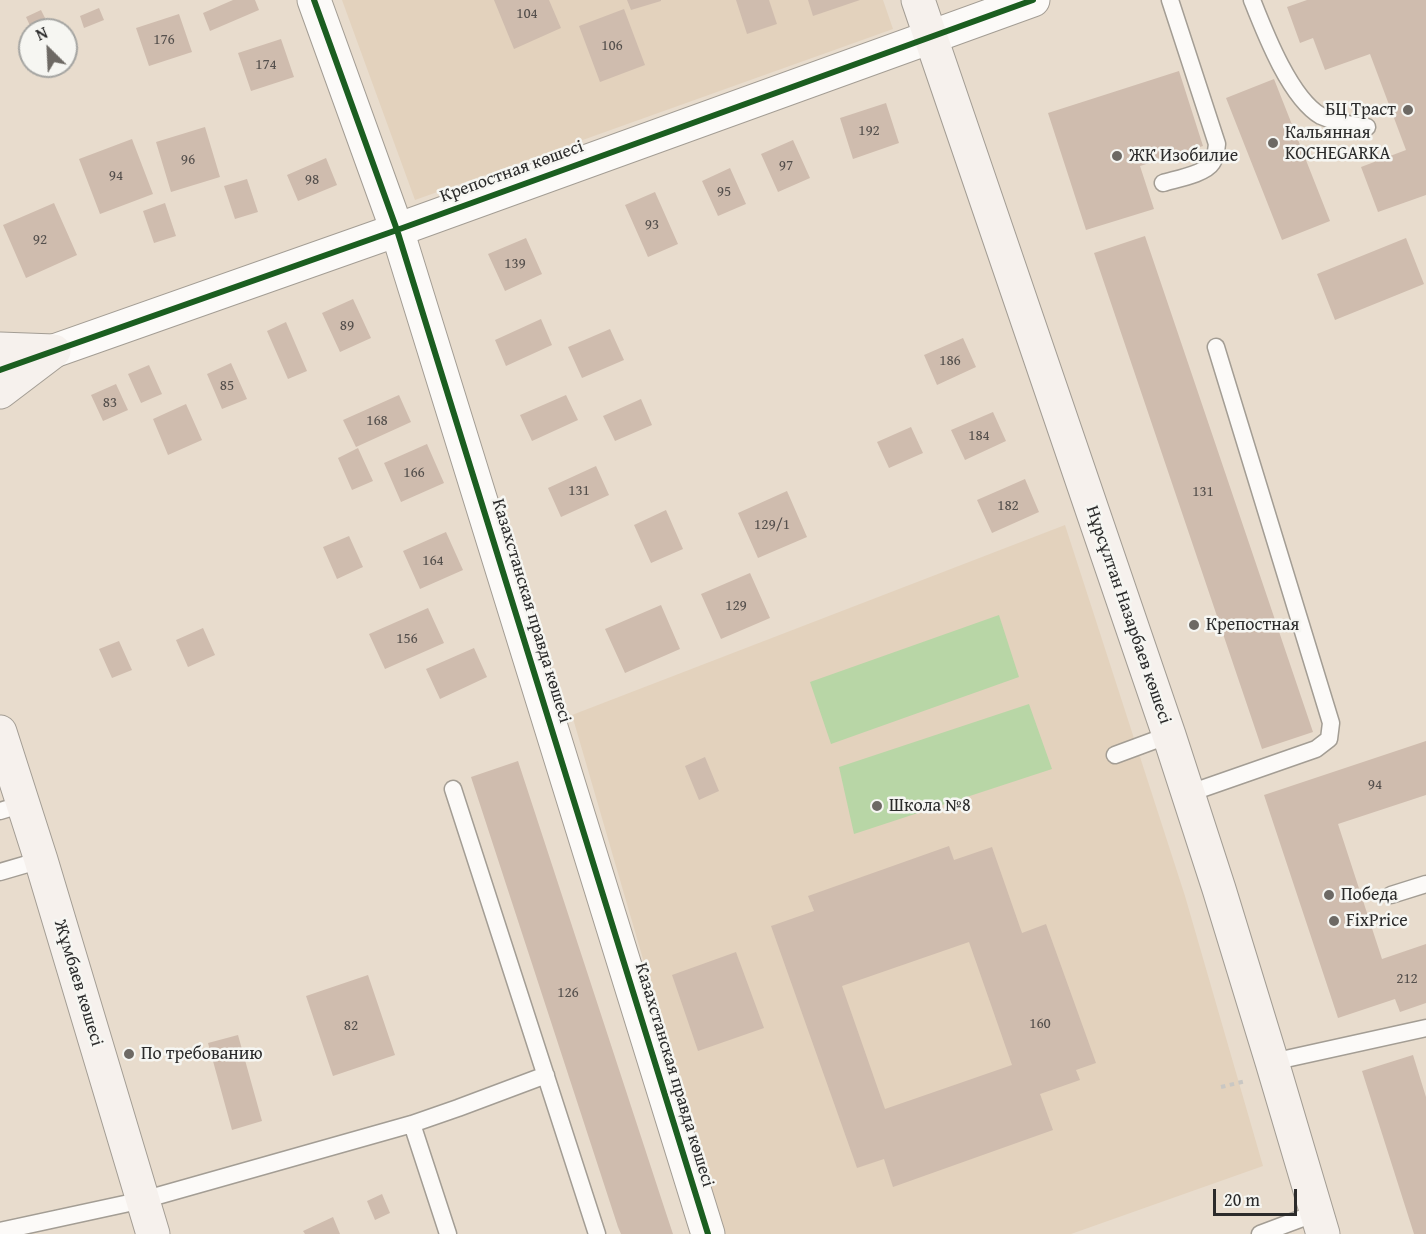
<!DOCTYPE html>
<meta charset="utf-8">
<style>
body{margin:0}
#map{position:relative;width:1426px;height:1234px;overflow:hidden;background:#e8dccd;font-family:"Gentium Book Plus",serif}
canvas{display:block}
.north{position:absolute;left:18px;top:18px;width:60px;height:60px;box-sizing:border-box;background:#f6f6f2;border:2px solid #a5a5a2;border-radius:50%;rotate:336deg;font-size:16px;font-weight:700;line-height:24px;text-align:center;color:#2b2b2b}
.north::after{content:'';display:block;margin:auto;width:21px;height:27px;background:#6d6964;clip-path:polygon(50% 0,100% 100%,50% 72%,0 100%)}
.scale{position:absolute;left:1213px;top:1189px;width:84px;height:27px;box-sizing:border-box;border:3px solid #2b2b2b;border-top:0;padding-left:8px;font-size:18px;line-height:21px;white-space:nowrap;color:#2b2b2b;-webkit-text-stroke:4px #f6f6f2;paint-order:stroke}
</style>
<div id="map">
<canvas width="1426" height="1234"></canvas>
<div class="north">N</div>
<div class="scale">20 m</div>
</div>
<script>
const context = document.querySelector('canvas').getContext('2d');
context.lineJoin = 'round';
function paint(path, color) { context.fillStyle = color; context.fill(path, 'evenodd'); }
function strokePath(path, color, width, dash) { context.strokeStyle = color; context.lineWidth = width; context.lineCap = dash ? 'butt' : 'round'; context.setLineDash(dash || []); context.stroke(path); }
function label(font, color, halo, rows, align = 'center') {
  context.font = font + ' "Gentium Book Plus",serif'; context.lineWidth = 5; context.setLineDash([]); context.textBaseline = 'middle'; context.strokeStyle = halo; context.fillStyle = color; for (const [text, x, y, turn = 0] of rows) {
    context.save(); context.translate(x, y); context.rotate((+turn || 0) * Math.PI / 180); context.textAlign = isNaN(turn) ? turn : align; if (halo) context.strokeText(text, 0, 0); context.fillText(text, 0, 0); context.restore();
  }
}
paint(new Path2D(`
 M342,0h541l10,29 -478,171z
 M1065,525l120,371 78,270 -192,68h-348l-151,-519z`), '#e3d2bd');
paint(new Path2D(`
 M999,615l20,62 -188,67 -21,-62z
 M1029,704l23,65 -198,65 -15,-67z`), '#b8d6a6');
paint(new Path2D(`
 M233,0h22l4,10 -49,21 -7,-18z
 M494,0h55l12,28 -47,21z
 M627,0h34v1l-30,9z
 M736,0h33l8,24 -30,10z
 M808,0h52l-47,16z
 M1307,0h119v195l-48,17 -17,-45 45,-17 -36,-96 -45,16 -12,-32 -13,5 -13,-36z
 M99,8l5,12 -20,8 -4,-12z
 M624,9l21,56 -45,17 -21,-56z
 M41,10l9,18 -6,2h-12l-6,-13z
 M179,14l13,38 -43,14 -13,-38z
 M281,39l13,38 -43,14 -13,-38z
 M1179,71l24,75 -63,20 14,43 -68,21 -38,-117z
 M1274,79l56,142 -48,19 -56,-142z
 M886,103l13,40 -46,16 -13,-41z
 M205,127l15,50 -49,15 -15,-50z
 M132,139l21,55 -53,20 -21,-55z
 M793,140l17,38 -32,14 -17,-38z
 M326,158l11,27 -39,16 -11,-26z
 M730,168l16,36 -28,12 -16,-35z
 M247,179l11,33 -23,7 -11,-33z
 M655,192l23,52 -30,13 -23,-52z
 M54,203l23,52 -51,23 -23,-53z
 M165,203l11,33 -22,7 -11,-32z
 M1145,236l168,496 -51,17 -168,-496z
 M526,238l16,36 -37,17 -17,-37z
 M1406,238l18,46 -89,36 -18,-46z
 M353,299l18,39 -31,14 -18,-39z
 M541,319l11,26 -46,21 -11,-26z
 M286,322l21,49 -19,8 -21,-48z
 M610,329l14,31 -42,18 -14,-31z
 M963,338l13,29 -39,18 -13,-30z
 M231,363l16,36 -25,10 -15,-35z
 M149,365l13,29 -21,9 -13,-29z
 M116,384l12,26 -25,11 -12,-26z
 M399,395l12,27 -55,25 -13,-27z
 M566,395l12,25 -46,21 -12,-26z
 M641,399l11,26 -37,16 -12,-25z
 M186,404l16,36 -34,15 -15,-36z
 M993,412l13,29 -41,19 -14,-30z
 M911,427l12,26 -34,15 -12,-26z
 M427,444l17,39 -43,19 -17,-39z
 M358,448l15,33 -21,9 -14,-32z
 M596,466l13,29 -48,22 -13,-29z
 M1025,479l14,33 -47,21 -15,-33z
 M787,491l20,46 -49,21 -20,-45z
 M666,510l17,39 -32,14 -17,-38z
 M446,532l17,38 -43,19 -17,-38z
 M349,536l14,31 -26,12 -14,-32z
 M750,573l20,45 -49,21 -20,-45z
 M661,605l19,44 -55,24 -20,-44z
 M428,608l16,35 -59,26 -16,-35z
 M203,628l12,27 -27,12 -12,-27z
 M119,641l13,29 -20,8 -13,-29z
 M474,648l13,29 -47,22 -14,-30z
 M1426,741v54l-88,29 44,135 44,-15v59l-26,9 -5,-13 -57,19 -74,-223z
 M705,757l14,34 -20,9 -14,-34z
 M518,761l147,449 8,24h-52l-3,-7 -147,-450z
 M949,846l5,14 38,-13 30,86 24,-9 50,139 -20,7 4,10 -40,14 13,36 -160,57 -9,-28 -27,9 -86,-242 43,-15 -6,-15zM969,942l43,123 -127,44 -43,-123z
 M736,952l28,76 -66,23 -26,-76z
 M368,975l27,80 -62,21 -27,-80z
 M238,1035l24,86 -30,9 -24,-87z
 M1413,1055l13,42v137h-12l-52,-163z
 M382,1194l8,19 -15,7 -8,-19z
 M333,1217l7,17h-35l-2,-3z`), '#cfbcae');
const service = new Path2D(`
 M1252,0c13,33 38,98 69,116 15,7 30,9 46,11
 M1163,183c13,-4 42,-9 49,-20 4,-6 4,-12 5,-19l-47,-144
 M1115,755l54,-20
 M453,789l144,445
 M1187,794l129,-45 13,-10 2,-16 -115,-376
 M0,811l23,-7
 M0,872l41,-12
 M1391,895l35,-11
 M1272,1062l154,-34
 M412,1124l36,110
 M0,1231l143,-31 269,-76 46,-16 88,-33
 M1260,1234l56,-21`);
const minor = new Path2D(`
 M314,0l83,230 311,1004`);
const tertiary = new Path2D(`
 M0,370l397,-140 636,-230`);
const secondary = new Path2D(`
 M918,0l251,735 50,154 53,173 51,172
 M0,349l54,2
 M0,392l54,-41
 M0,732l41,128 112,374`);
strokePath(service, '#a39d94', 19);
strokePath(minor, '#a39d94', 35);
strokePath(tertiary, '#a39d94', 35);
strokePath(secondary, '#a39d94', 35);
strokePath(new Path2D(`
 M1221,1087l25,-6`), '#c9c7c3', 4, [4.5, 4.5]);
strokePath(service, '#fcfaf8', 16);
strokePath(minor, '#fcfaf8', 33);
strokePath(tertiary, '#fcfaf8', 33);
strokePath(secondary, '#f6f1ed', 33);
strokePath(new Path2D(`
 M314,0l83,230 311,1004
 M0,370l397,-140 636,-230`), '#1b5e20', 6);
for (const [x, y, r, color] of [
 [1408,110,6,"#6d6964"],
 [1273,143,6,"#6d6964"],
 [1117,156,6,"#6d6964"],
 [1194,625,6,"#6d6964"],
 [877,806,6,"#6d6964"],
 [1329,895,6,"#6d6964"],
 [1334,921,6,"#6d6964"],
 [129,1054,6,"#6d6964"]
]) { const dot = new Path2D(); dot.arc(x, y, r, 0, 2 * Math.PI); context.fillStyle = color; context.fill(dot); strokePath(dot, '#f6f6f2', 2); }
label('15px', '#544f4c', null, [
 ["104",527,14],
 ["176",164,40],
 ["106",612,46],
 ["174",266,65],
 ["192",869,131],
 ["96",188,160],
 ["97",786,166],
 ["94",116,176],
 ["98",312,180],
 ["95",724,192],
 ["93",652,225],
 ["92",40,240],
 ["139",515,264],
 ["89",347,326],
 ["186",950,361],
 ["85",227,386],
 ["83",110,403],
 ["168",377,421],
 ["184",979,436],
 ["166",414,473],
 ["131",579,491],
 ["131",1203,492],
 ["182",1008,506],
 ["129/1",772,525],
 ["164",433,561],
 ["129",736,606],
 ["156",407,639],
 ["94",1375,785],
 ["212",1407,979],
 ["126",568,993],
 ["160",1040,1024],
 ["82",351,1026]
]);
label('18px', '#2b2b2b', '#f6f6f2', [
 ["БЦ Траст",1396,110,"right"],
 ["Кальянная",1285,133],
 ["KOCHEGARKA",1285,154],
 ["ЖК Изобилие",1129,156],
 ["Крепостная",1206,625],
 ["Школа №8",889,806],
 ["Победа",1341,895],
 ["FixPrice",1346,921],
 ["По требованию",141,1054]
], 'left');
label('18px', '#2b2b2b', '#f6f6f2', [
 ["Крепостная көшесі",512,172,-20],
 ["Казахстанская правда көшесі",531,611,73],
 ["Нұрсұлтан Назарбаев көшесі",1128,615,71],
 ["Жұмбаев көшесі",78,983,73],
 ["Казахстанская правда көшесі",674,1075,73]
]);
</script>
